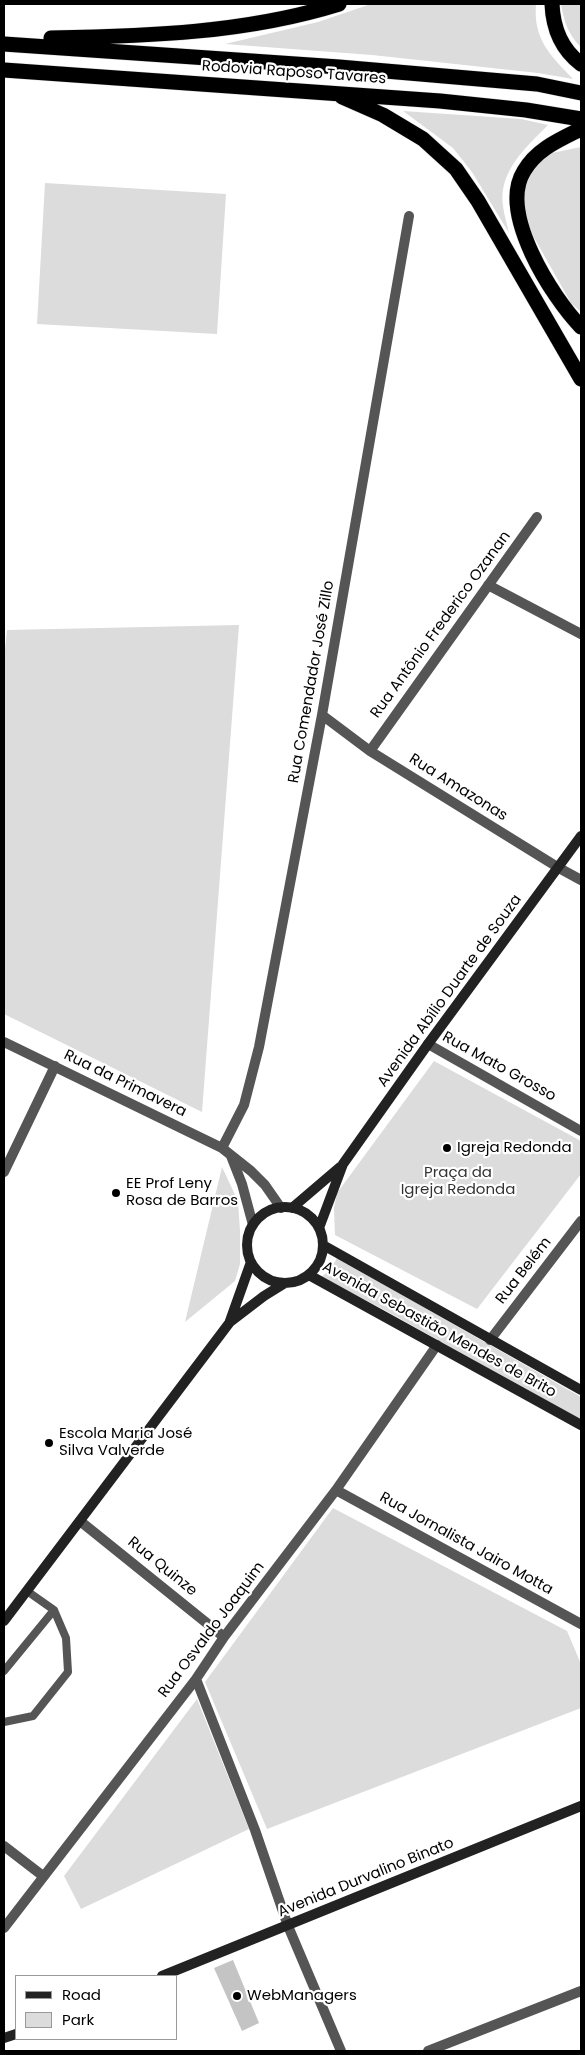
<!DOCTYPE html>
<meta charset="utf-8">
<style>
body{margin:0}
#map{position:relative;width:585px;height:2055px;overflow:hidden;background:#fff;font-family:Poppins,sans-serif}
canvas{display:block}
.frame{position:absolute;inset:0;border:5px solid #000;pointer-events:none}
.legend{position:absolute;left:15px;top:1975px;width:162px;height:65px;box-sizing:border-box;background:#fff;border:1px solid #999;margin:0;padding:6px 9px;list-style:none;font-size:15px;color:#000}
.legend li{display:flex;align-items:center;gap:10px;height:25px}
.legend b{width:25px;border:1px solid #999}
</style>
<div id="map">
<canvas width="585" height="2055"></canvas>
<div class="frame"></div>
<ul class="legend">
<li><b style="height:6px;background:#222"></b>Road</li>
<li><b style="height:14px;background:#dcdcdc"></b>Park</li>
</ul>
</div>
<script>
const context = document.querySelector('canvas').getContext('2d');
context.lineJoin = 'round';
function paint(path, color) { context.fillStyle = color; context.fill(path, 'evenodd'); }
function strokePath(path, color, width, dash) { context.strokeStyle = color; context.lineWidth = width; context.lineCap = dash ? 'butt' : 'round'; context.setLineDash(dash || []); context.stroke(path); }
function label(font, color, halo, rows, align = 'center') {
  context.font = font + ' Poppins,sans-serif'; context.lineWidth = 4.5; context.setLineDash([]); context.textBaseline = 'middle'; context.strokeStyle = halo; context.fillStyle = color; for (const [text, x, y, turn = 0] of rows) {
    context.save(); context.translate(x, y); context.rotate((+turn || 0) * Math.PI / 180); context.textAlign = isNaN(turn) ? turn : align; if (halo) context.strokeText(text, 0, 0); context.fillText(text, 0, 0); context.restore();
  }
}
paint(new Path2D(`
 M371,4h165c-3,35 14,51 37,75l-35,-6 -166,-18 -147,-11 93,-22z
 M561,4h20v43c-13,-12 -17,-26 -20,-43z
 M403,111l118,8 27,6c-22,22 -50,47 -45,81 1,9 4,18 6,27l-37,-61 -19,-24z
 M581,147v165l-10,-9 -44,-78 -4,-21 2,-17 5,-12 6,-9 16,-13z
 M45,183l181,11 -9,140 -180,-10z
 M239,625l-37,487 -198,-98v-354l3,-30z
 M434,1061l147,80v33l-104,135 -142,-74 -1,-27 3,-15z
 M222,1167l16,34 2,30v33l-5,17 -50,41z
 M337,1258l244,139v23l-202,-113 -58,-30 9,-7z
 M333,1508l234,123 14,33v44l-314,121 -62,-147z
 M197,1699l52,130 -168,80 -17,-33z`), '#dcdcdc');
paint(new Path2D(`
 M233,1960l26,63 -17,8 -28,-63z`), '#c4c4c4');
const highway = new Path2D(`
 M552,4c1,24 9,45 29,60
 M51,38c97,-2 195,-5 288,-34
 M4,44l335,23 198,17 44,9
 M4,70l436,31 86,9 55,9
 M342,97l41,18 40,24 33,30 22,32 103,178
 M581,129c-22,11 -44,20 -57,42 -26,42 28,126 57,156`);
strokePath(highway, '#dbdbdb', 16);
strokePath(new Path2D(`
 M4,1671l50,-61
 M4,1722l29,-6 35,-44 -2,-34 -12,-28 -27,-19`), '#555', 8);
strokePath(new Path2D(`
 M488,585l93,49
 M322,715l48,36 189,117 22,12
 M370,751l167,-234
 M4,1042l218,106 29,23 14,14 16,23
 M428,1044l153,87
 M222,1148l22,-43 15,-58 63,-332 87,-499
 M231,1156l11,28 11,41
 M4,1172l51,-106
 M490,1340l91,-119
 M336,1490l245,134
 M80,1521l144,116
 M196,1679l59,151 33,96 53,125
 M4,1846l39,30
 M4,1928l192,-249 28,-42 112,-147 101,-145
 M428,2051l153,-60`), '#555', 10);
strokePath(new Path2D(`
 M247 1245a38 38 0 1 1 76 0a38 38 0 1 1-76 0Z
 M292,1208l48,-41
 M319,1228l24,-64 85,-120 153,-208
 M323,1245l258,145
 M309,1275l272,150
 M230,1321l21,-59
 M4,1621l226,-299 34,-26 21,-13
 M162,1976l419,-170
 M4,2038l12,-4`), '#222', 10);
strokePath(highway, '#000', 15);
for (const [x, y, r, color] of [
 [447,1148,5,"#000"],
 [116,1193,5,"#000"],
 [49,1443,5,"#000"],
 [237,1996,5,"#000"]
]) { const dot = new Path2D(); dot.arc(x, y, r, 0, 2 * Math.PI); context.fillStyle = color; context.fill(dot); strokePath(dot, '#fff', 2); }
label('15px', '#000', '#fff', [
 ["Rodovia Raposo Tavares",294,73,4],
 ["Rua Antônio Frederico Ozanan",441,625,-54],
 ["Rua Comendador José Zillo",312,682,-80],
 ["Rua Amazonas",458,788,32],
 ["Avenida Abílio Duarte de Souza",450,991,-54],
 ["Rua Mato Grosso",499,1067,29],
 ["Rua da Primavera",125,1084,26],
 ["Rua Belém",524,1271,-52],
 ["Avenida Sebastião Mendes de Brito",439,1330,29],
 ["Rua Jornalista Jairo Motta",466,1544,29],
 ["Rua Quinze",162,1567,39],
 ["Rua Osvaldo Joaquim",212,1630,-53],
 ["Avenida Durvalino Binato",366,1878,-22]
]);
label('15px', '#000', '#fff', [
 ["Igreja Redonda",457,1148],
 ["EE Prof Leny",126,1184],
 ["Rosa de Barros",126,1201],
 ["Escola Maria José",59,1434],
 ["Silva Valverde",59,1451],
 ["WebManagers",247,1996]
], 'left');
label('15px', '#333', '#fff', [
 ["Praça da",458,1173],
 ["Igreja Redonda",458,1190]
]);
</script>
